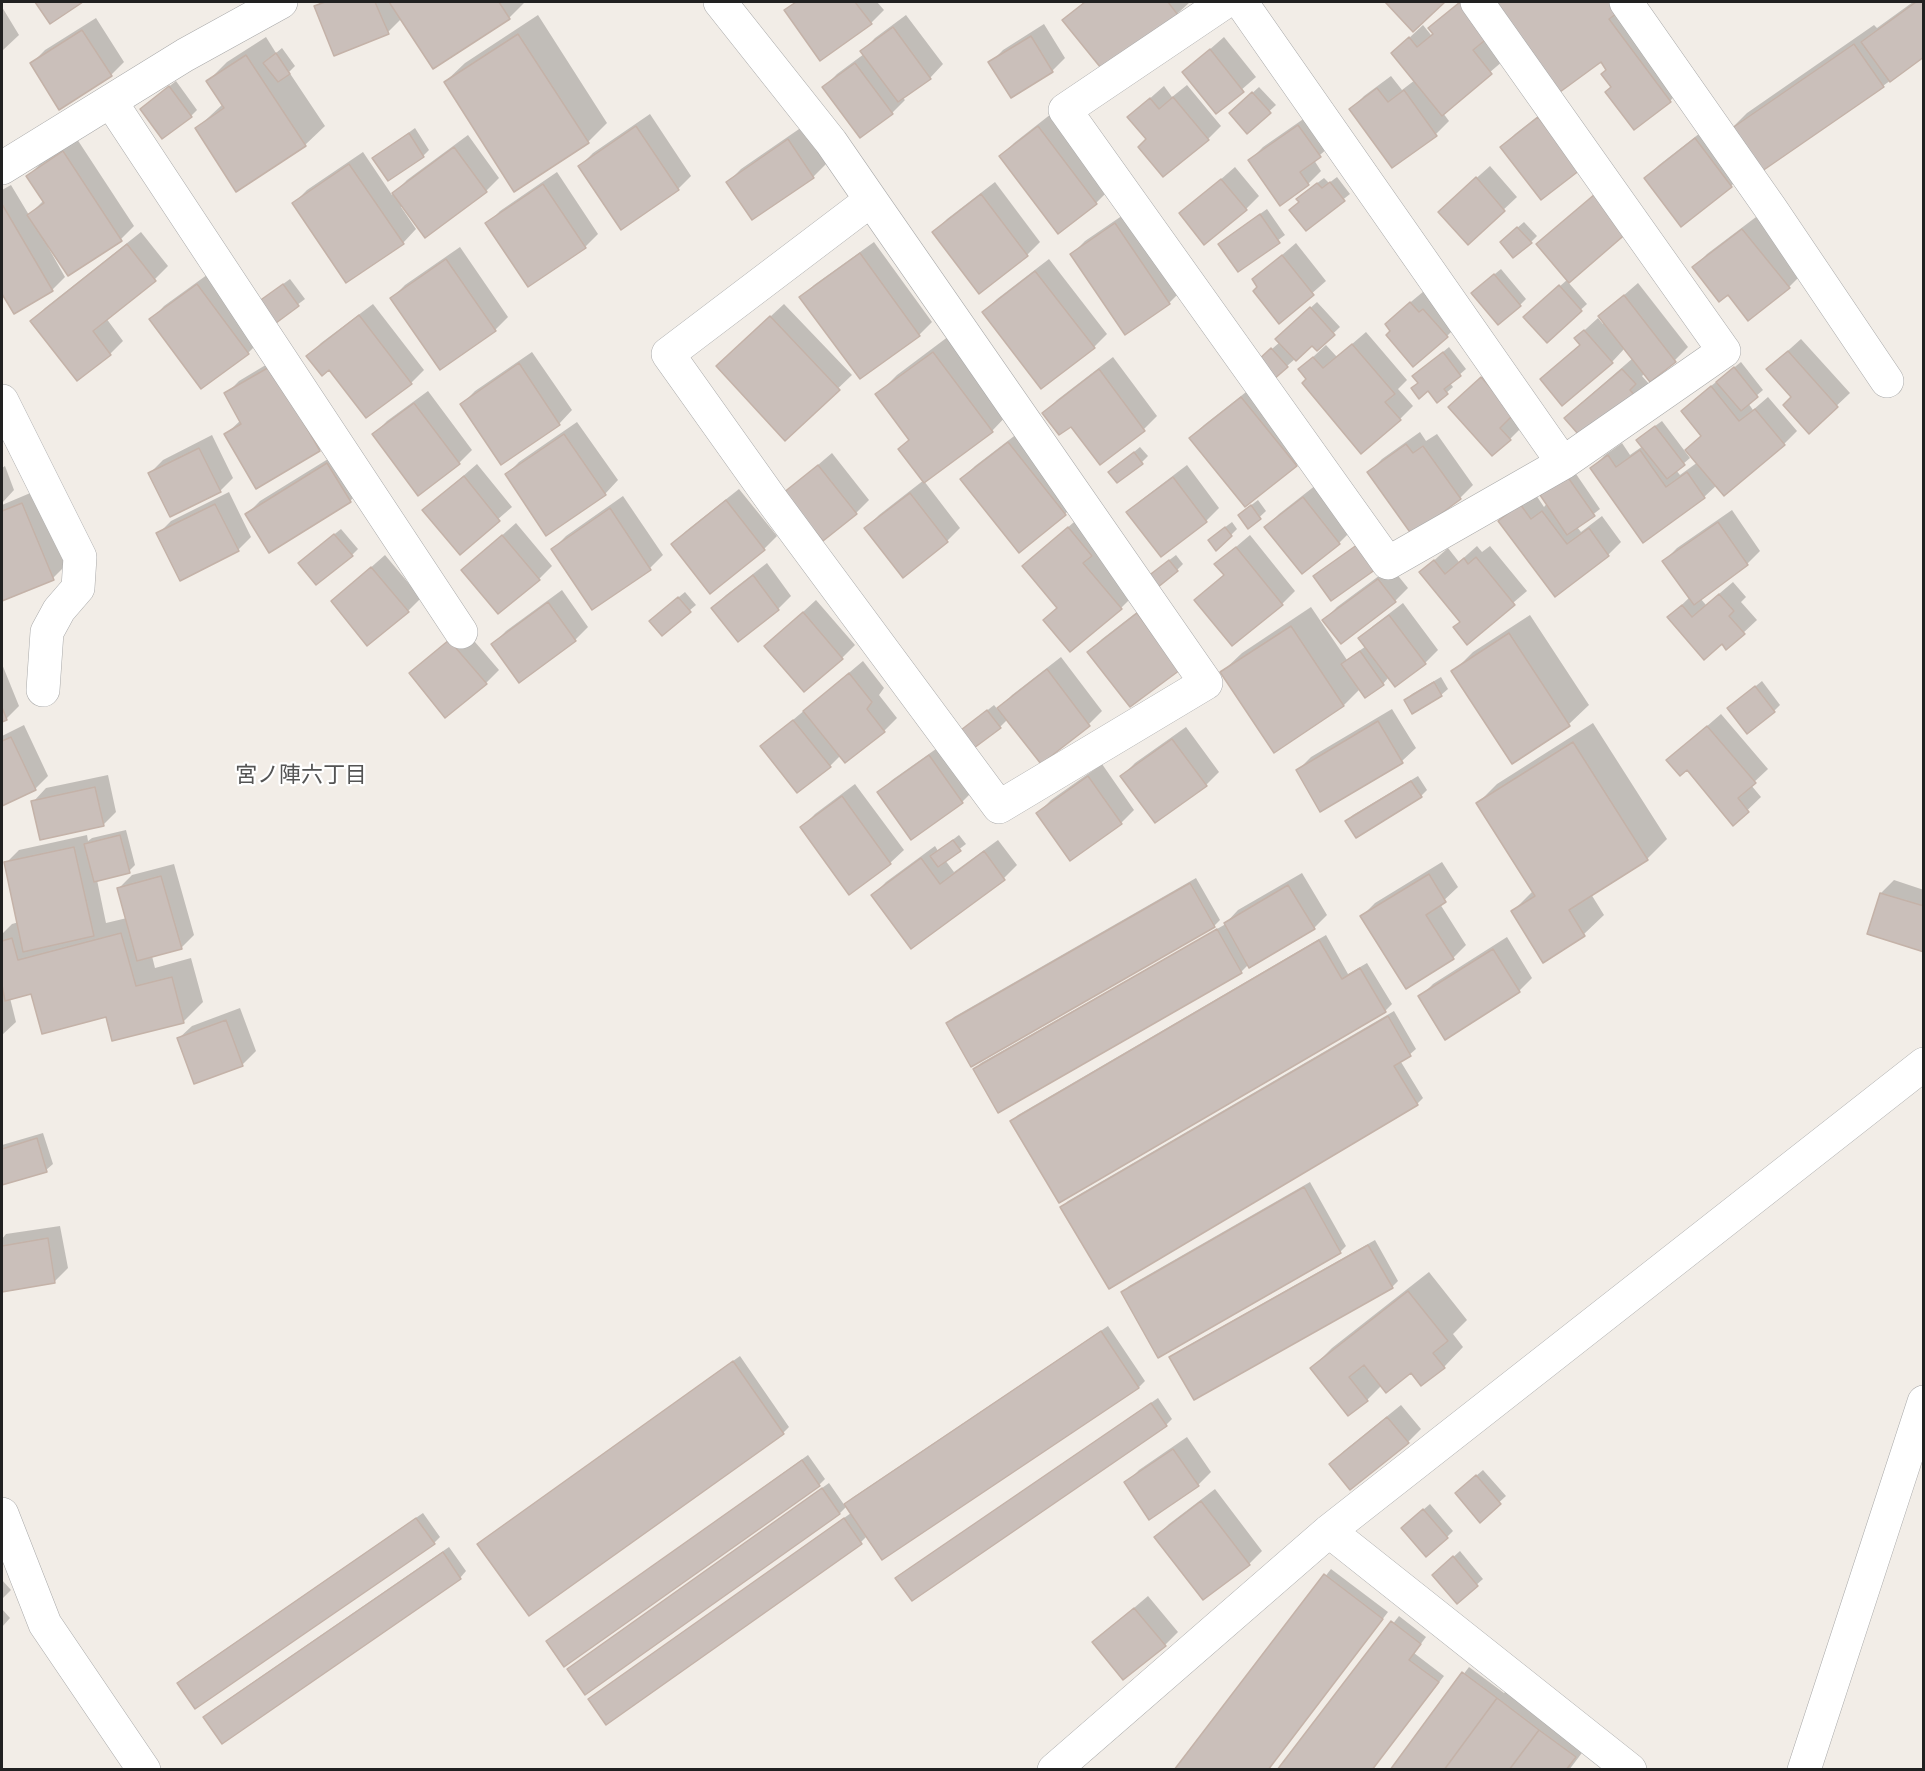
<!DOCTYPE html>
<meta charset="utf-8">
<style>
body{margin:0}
#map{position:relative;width:1925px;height:1771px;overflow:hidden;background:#f2ede7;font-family:Manrope,sans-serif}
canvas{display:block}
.frame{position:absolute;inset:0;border:3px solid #212121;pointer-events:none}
</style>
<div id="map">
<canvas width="1925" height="1771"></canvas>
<div class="frame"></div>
</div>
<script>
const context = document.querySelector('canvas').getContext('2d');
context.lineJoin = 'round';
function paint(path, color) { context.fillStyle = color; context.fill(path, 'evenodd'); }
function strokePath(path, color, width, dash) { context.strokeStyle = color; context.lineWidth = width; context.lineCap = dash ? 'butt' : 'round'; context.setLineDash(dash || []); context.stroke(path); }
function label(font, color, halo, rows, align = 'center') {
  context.font = font + ' Manrope,"Noto Sans JP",sans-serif'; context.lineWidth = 4.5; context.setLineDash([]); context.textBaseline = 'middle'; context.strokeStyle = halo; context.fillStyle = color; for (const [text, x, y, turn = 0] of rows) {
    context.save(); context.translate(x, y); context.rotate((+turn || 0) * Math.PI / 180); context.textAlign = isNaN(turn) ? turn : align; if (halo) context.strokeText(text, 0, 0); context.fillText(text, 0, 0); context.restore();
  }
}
paint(new Path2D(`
 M37,2h43l-29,20z
 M321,2h204l-16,16 -76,49 -31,-49 -14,14 -72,-25z
 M795,2h82l7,8 -13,13 -85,-12z
 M1084,2h106l-13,12 -72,57 -41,-51z
 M1387,2h56l-30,28z
 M1460,2h23l21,58 -61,53 6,8 -13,13 -44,32 -41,-57 13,-13 27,-20 11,14 13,-10 -22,-27 30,-28 8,10 3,-2 -4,-5z
 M1494,2h136l59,79 -19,20 -58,-14 -4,-18 -7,-9z
 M1913,2h11v53l-41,31 -128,88 -28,-41 20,-20 127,-88 3,3z
 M2,7l17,28 -17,16z
 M538,15l69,108 -19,19 -143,-60 20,-19z
 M906,15l37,49 -13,14 -28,19 3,3 -13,13 -68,-26 13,-13 27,-20 -2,-3 13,-13z
 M96,18l28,44 -13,13 -79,-12 13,-13z
 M1044,24l21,34 -13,13 -62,-8 13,-13z
 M266,37l10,16 6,-5 13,18 -6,6 36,54 -20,19 -108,-17 26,-24 -15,-23 19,-19z
 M1224,37l32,40 -40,35 -32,-40z
 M176,81l21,29 -6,6 -43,-13z
 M1187,85l34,41 -13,13 -79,-22 35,-31 8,11z
 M1259,87l17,18 -29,27 -10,-25z
 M1552,105l40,51 -90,-9 13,-13z
 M1312,113l22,30 -20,17 7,11 -13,13 -27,19 -31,-43 13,-13z
 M650,114l41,62 -13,13 -98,-23 13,-13z
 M1051,114l58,76 -13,13 -95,-47 13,-13z
 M1709,126l35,47 -13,13 -50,39 -35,-47 13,-13z
 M802,127l24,37 -13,13 -61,41 -24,-36 13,-13z
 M415,128l14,22 -6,6 -49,2z
 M468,135l31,43 -13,13 -61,45 -22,-30 -2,1 15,22 -13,14 -109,-40 13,-13 56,-38 29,43 15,-15z
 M77,139l57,87 -13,13 -52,35 -19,-28 -2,1 17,30 -13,13 -38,22 -12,-21v-101l9,-5 18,30 15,-15 -16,-24 13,-13z
 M1490,166l27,31 -49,46 -15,-44z
 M1235,167l24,29 -13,13 -65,5z
 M557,172l41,62 -13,13 -57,38 -41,-61 13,-13z
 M1337,177l13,17 -44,35 -6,-27 4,-9 20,-15 5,5z
 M995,182l45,60 -13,13 -48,36 -45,-59 13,-13z
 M1609,182l18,49 -59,51 19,22 -40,37 -15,-30 36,-32 -30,-35z
 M1267,209l18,26 -47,35 -12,-32z
 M1129,211l53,79 -13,13 -44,29 -53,-78 13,-13z
 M1756,217l46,57 -13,13 -95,-20 13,-13z
 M1524,222l13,14 -6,6 -23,-6z
 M141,232l27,34 -13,13 -49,39 17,23 -13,13 -78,-33 13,-13z
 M874,242l58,80 -13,13 -59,42 -59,-79 13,-13z
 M1296,243l30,38 -47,41 -25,-43z
 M460,247l48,70 -13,13 -103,-32 13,-13z
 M1049,259l58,75 -13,13 -110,-35 13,-13z
 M1501,269l25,30 -6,6 -41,-18z
 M211,272l50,68 -13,13 -97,-33 13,-14z
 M290,279l15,20 -33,25 -8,-26z
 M1638,283l50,64 -13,13 -30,13 -3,3 8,9 -13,13 -58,7 54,-47 -8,-10 -13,14 -57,4 26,-22 -5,-6 22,-20 5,6 2,-2 -5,-6z
 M1424,291l36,32 -13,13 -47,-25z
 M1317,302l23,25 -23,22 -5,-5 -25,22 -22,-11 15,-13 3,-9z
 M373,304l51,66 -13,13 -81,-15 -22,-11 13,-14z
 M784,304l68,71 -66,63 -55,-85z
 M1366,332l41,48 -9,9 15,17 -13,13 -92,-40 -8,-10 26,-24 11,12z
 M953,333l58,78 -19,20 -68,50 36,47 -13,13 -44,34 -37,-47 13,-13 45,-35 -14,-41 -33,-44 20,-20z
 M1801,339l49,54 -41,39 -16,-35 -12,-40z
 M1449,347l17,22 -16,14 3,4 -16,14 -9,-12 -15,-1 6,-6 -5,-6z
 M532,352l40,58 -13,14 -57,39 -40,-59 13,-13z
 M284,354l49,83 -14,13 -63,37 -30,-53 15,-14 -15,-26 13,-13z
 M1113,357l44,59 -13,13 -44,34 -29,-38 -27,-12 13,-13z
 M1741,362l22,28 -15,13 5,7 15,-13 29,34 -13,13 -67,41 -13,12 -61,44 -51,-73 13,-13 17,-12 8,12 13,-9 1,-12 18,-13 28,37 -14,12 4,5 18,-13 4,-27 -19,-24 13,-13z
 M1495,365l28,61 -13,13 -47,-45z
 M1255,385l54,67 -13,13 -105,-27 13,-13z
 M428,391l44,59 -13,13 -85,-29 13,-13z
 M577,422l41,58 -13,14 -99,-19 13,-13z
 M1022,430l56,71 -13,13 -103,-35 13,-13z
 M1420,432l6,9 11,-7 36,51 -13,13 -48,35 -43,-61 13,-13z
 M212,435l21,43 -13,13 -70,-18 13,-13z
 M1140,447l8,9 -6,6 -32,10z
 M341,451l22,37 -13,13 -103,13 13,-13z
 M832,453l37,47 -13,13 -71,-20z
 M477,464l35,43 -52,45 -36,-42z
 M1187,465l32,43 -13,13 -78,-8 13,-13z
 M5,466l9,24 -12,13v-35z
 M1574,471l26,38 -23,18 4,5 21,-16 19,26 -13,13 -53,40 -42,-87 21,-16 10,15z
 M1316,485l36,45 -13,13 -37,29 -36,-45 13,-13z
 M739,489l38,47 -13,13 -91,-5 13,-13z
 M35,491l31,74 -13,13 -51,22v-95z
 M229,492l22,45 -13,13 -80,-16 13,-13z
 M623,496l40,59 -13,13 -57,40 -40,-59 13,-13z
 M1258,500l8,11 -17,16 -3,-18z
 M1732,510l28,41 -13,13 -47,34 6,7 27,-23 13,15 -5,5 16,18 -30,28 -5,-6 -53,-25 21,-20 -26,-36 13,-13z
 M1082,515l52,80 -13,13 -63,-1 -34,-41z
 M1232,522l5,7 -6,6 -15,-1z
 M516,523l36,43 -13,13 -76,-9z
 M341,529l17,20 -6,6 -46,2z
 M1250,535l45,56 -13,13 -86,-4 29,-26 -9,-10z
 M1477,546l5,6 8,-6 37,45 -60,51 -6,-21 -40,-49 27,-24 11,14z
 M385,555l36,43 -13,13 -75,-10z
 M1176,555l7,9 -6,6 -26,4z
 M767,563l24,33 -13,13 -40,31 -25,-32 13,-13z
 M1391,567l17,21 -13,13 -71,19 13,-13z
 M562,590l26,37 -13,13 -55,41 -27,-37 13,-13z
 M685,592l11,13 -34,29 -5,-19z
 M816,600l39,45 -13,13 -76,-12z
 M1151,601l41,54 -103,-3 13,-13z
 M1403,603l35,47 -13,13 -30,22 -6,-8 -6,7 -23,5 -16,16 -70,46 -52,-79 20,-19 69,-46 36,53 19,-14 -6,-7 13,-13z
 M1530,615l59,90 -20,19 -57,38 -59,-90 20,-20z
 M463,628l36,42 -13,13 -75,-9z
 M1061,657l41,54 -13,13 -48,38 -33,-43 -8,8 -41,6 35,-28 4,5 14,-15z
 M863,661l21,27 -5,7 18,23 -13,13 -43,24 -11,11 -68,-20z
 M2,664l17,42 -13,13 -4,2z
 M1441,677l7,12 -7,6 -29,17 -6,-12 6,-6z
 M1762,681l18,24 -6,6 -39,-8z
 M1392,709l24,39 -14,13 -81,49 -23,-40 13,-13z
 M1721,714l47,55 -17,16 10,12 -27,26 -47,-55 -19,-8z
 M1593,723l74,116 -20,20 -56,35 13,21 -20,19 -40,26 -31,-49 20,-20 -55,-88 19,-19z
 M24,725l24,51 -13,13 -33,16v-69z
 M1186,727l33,45 -13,13 -84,-9 13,-13z
 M943,744l32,45 -13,13 -83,-9 13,-13z
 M1102,764l32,46 -13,13 -51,36 -32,-46 13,-13z
 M108,775l8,37 -13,13 -70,-23 13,-14z
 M1418,776l9,14 -6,6 -74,25 6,-6z
 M855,784l49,66 -14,13 -40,30 -48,-66 13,-13z
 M126,830l9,35 -6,6 -32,9 9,43 21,-5 -8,-30 13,-13 42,-11 20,71 -13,13 -29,8 3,12 36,-10 12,44 -20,20 -76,-7 -75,-23 -22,6 6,24 -14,13v-101l10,-10 7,-2 -13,-59 13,-13 68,-15 1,6 4,-3z
 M959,835l7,9 -21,16 9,12 44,-32 19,25 -13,13 -93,69 -38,-52 13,-13 49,-36 3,5z
 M1442,862l16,25 -18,17 26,41 -13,13 -91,-42 13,-13z
 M1302,873l25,42 -13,13 -65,36 -8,8 -266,97 6,-6 243,-138 14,-15z
 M1196,878l24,42 -6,6 -266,97 6,-6z
 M1894,880l30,10v61l-43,-58z
 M1326,935l22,39 19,-11 25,41 -7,7 -326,190 -47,-80 6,-6z
 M1507,937l25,41 -13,13 -99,6 13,-13z
 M240,1008l16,43 -13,13 -48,18 -17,-43 14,-13z
 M1394,1011l22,38 -15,13 22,36 -6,6 -355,103 6,-6z
 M43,1133l10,31 -7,6 -44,13v-38z
 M1310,1182l36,64 -6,6 -217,40 6,-6z
 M60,1226l8,42 -13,13 -53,10v-52l4,-5z
 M1375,1240l23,41 -6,6 -221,71 6,-6z
 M1429,1272l38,48 -14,14 10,13 -19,20 -32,4 -30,14 -15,15 -55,-32 20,-20z
 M1108,1326l37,55 -6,6 -257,171 -15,-22 -6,6 -271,157 261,-186 -4,-7 -7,7 -255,180 -10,-29 254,-181 16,23 7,-8z
 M740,1356l49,71 -6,6 -304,111z
 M1158,1398l14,21 -6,6 -269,153 7,-6z
 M1401,1405l20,24 -13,13 -77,22 13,-13z
 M1187,1437l24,35 -13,13 -72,-2 13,-13z
 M808,1455l17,24 -6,6 -271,156z
 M1483,1470l23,26 -26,24 -17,-33z
 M1215,1489l47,62 -13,13 -93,-27 13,-13z
 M1430,1504l23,27 -6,6 -38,-15z
 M423,1513l17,24 -6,6 -255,140 6,-6z
 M449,1547l17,24 -6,7 -238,164 -17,-25 6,-6z
 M1460,1551l23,28 -26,23 -17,-33z
 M1331,1569l57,43 -120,158h-92z
 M2,1580l9,10 -9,9z
 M1148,1596l30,36 -13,13 -71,-3z
 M2,1609l8,9 -8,9z
 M1399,1616l27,21 -12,16 30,23 -73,94h-92z
 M1469,1667l35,26 14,-14 76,58 -25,33h-178z`), '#0003');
const building = new Path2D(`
 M35,2h48l-33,22z
 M325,2h50l14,32 -55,22 -20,-50z
 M389,2h110l11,17 -77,50z
 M796,2h59l17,22 -52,37 -36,-51z
 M1085,2h83l10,13 -73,58 -43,-53z
 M1385,2h60l-32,30z
 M1460,2l29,35 -16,13 19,24 -50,42 -51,-63 18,-16 8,10 16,-13 -5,-6z
 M1492,2h121l7,9 -11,8 62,83 -37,28 -29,-38 6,-5 -10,-13 5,-4 -5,-8 -41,30z
 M1916,2h8v55l-34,25 -29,-40z
 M893,27l38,52 -33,23 -38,-51z
 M82,30l30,46 -53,34 -29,-47z
 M518,34l71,109 -75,49 -70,-110z
 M1031,36l22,36 -42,26 -23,-36z
 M1854,44l30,43 -129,89 -30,-43z
 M1210,49l34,43 -28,22 -34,-42z
 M276,53l14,21 -12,8 -15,-19z
 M246,55l60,91 -70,46 -41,-64 29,-20 -18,-27z
 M855,63l38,51 -33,24 -38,-51z
 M169,86l23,31 -30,22 -22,-30z
 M1377,88l11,14 16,-12 33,46 -45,32 -43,-59z
 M1252,92l19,21 -24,21 -18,-21z
 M1173,97l36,43 -46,37 -25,-30 8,-8 -19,-22 23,-19 9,11z
 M1538,117l42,53 -39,30 -41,-53z
 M1298,125l23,32 -21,15 9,13 -29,21 -32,-46z
 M636,126l43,64 -58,40 -43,-64z
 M1038,126l59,78 -39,30 -59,-78z
 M409,133l15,24 -36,24 -16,-23z
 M1695,138l37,49 -51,40 -37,-49z
 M788,139l26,39 -62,42 -26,-38z
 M454,147l33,45 -62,46 -33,-45z
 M63,151l59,90 -54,35 -41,-61 17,-12 -18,-27z
 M349,164l55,80 -58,39 -54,-80z
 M1476,177l29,34 -37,34 -30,-33z
 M1221,179l26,31 -43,35 -25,-32z
 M1330,182l15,19 -39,30 -17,-21 10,-8 -3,-3 21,-16 5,5z
 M543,184l43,64 -58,39 -43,-64z
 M981,194l47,62 -49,38 -47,-62z
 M1595,194l33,38 -59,51 -33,-39z
 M2,204l51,87 -39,23 -12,-20z
 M1260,214l20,29 -42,29 -20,-28z
 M1115,223l55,81 -45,31 -55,-81z
 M1517,227l15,16 -19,15 -13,-16z
 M1742,229l48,59 -42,33 -20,-26 -9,7 -27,-35z
 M127,244l29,37 -63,50 18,24 -34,26 -47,-60z
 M860,253l60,83 -60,43 -61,-82z
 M1282,255l32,40 -35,29 -26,-33 4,-4 -5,-8z
 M446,259l50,72 -56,39 -50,-72z
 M1035,271l60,77 -54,41 -59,-77z
 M1494,274l27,32 -23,19 -27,-32z
 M197,284l52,70 -48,35 -52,-70z
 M283,284l16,22 -27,20 -17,-22z
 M1559,285l23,26 -35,32 -24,-26z
 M1624,295l52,67 -26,20 -52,-66z
 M1410,302l9,10 4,-3 25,28 -35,30 -27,-32 4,-4 -5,-7z
 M1310,307l25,28 -18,16 -5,-5 -16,15 -21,-22z
 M359,315l53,69 -46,34 -37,-48 -7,6 -16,-20z
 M770,316l70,74 -55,51 -69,-75z
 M1584,330l29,33 -51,43 -22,-27 40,-34 -6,-7z
 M1352,344l43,50 -10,8 16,18 -40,34 -59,-71 4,-4 -8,-10 15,-12 10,11z
 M1271,348l17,19 -15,13 -16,-19z
 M1788,351l50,56 -29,27 -26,-29 8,-8 -25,-28z
 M933,352l60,80 -69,51 -26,-34 11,-9 -34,-46z
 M1443,352l18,24 -17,13 4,5 -11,9 -9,-12 -9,8 -8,-11 7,-5 -6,-7z
 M519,363l41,62 -59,40 -41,-61z
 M271,366l49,85 -64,38 -32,-55 17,-10 -17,-31z
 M1734,367l24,30 -17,14 -25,-29z
 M1099,369l46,62 -45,34 -29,-38 -12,8 -17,-22z
 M1622,369l14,15 -6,6 8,9 -52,44 -22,-25z
 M1481,377l33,37 -14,14 11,12 -19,16 -44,-49z
 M1711,386l28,35 16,-12 30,36 -61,51 -39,-46 16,-14 -20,-25z
 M1241,397l56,69 -52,41 -56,-69z
 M414,403l46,61 -42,32 -46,-62z
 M1655,426l30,39 -18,14 -31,-39z
 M564,434l42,61 -60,41 -41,-62z
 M1008,442l58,73 -47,38 -59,-74z
 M1406,444l7,9 10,-7 38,53 -49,36 -45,-63z
 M199,448l22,44 -51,25 -22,-44z
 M1640,450l26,37 21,-15 18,26 -62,45 -53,-75 18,-13 8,12z
 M1134,452l9,12 -26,19 -9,-11z
 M327,463l24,39 -82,51 -24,-39z
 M818,465l39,49 -34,27 -40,-48z
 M464,476l36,45 -40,34 -38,-45z
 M1567,476l28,40 -28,19 -27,-40z
 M1173,477l34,45 -46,35 -35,-45z
 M910,493l38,49 -45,36 -39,-50z
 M1303,497l37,47 -38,30 -38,-47z
 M726,500l39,50 -55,44 -39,-50z
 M22,503l32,77 -52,21v-90z
 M215,504l24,47 -59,30 -24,-48z
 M1520,504l11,15 11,-8 25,33 22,-16 20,28 -54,41 -57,-76z
 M1251,505l10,14 -13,10 -10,-14z
 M610,508l41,62 -59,40 -41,-61z
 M1718,522l30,43 -54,40 -32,-44z
 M1068,527l24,29 -9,7 39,46 -52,43 -27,-32 14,-12 -35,-42z
 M1225,527l7,9 -16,15 -8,-11z
 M334,534l19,22 -37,29 -18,-22z
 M502,535l38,45 -42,34 -37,-44z
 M1361,542l18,25 -48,34 -18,-25z
 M1236,547l47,58 -51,41 -38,-46 30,-25 -10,-11z
 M1476,557l39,48 -48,40 -14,-18 7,-5 -41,-50 15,-12 11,14 19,-16 4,6z
 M1169,560l9,11 -26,21 -9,-12z
 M371,567l38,45 -42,34 -36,-45z
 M753,575l26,35 -41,32 -27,-34z
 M1378,579l18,23 -55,42 -19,-24z
 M1719,594l15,17 -5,5 16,18 -19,16 -4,-6 -18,16 -37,-43 15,-12 10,12z
 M678,597l13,15 -29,24 -13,-15z
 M548,602l28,39 -57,42 -28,-39z
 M803,612l40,47 -39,33 -40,-46z
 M1137,613l43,57 -50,37 -43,-55z
 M1389,615l37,49 -31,23 -37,-49z
 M1291,626l53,80 -70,47 -54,-81z
 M1509,633l61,93 -58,38 -61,-93z
 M449,640l38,44 -42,34 -36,-45z
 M1360,651l24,34 -19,13 -24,-34z
 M1047,669l43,57 -49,38 -44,-56z
 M849,673l23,29 -5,7 18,23 -40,31 -42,-52z
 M1434,682l8,14 -30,18 -8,-14z
 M1755,686l20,26 -28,22 -20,-26z
 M2,707l5,13 -5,2z
 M987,710l14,18 -31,23 -13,-18z
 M793,720l38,47 -34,26 -37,-47z
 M1378,721l25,42 -83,49 -24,-42z
 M1707,726l49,57 -18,15 11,14 -16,14 -46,-56 -7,6 -14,-16z
 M11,737l25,53 -34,16v-65z
 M1172,739l35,47 -52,37 -35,-47z
 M1573,742l75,118 -79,50 16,26 -42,27 -32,-52 24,-15 -59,-93z
 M929,755l34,48 -52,37 -34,-48z
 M1088,776l34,48 -52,37 -34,-48z
 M1411,781l11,16 -66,41 -11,-17z
 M95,787l9,39 -64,14 -9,-39z
 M842,796l49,68 -42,31 -49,-68z
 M120,835l10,38 -36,9 -10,-38z
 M953,840l8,11 -23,16 -8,-11z
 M74,847l20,89 -71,16 -19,-90z
 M984,851l21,29 -94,69 -40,-54 50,-37 19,26z
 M1429,874l17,28 -20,13 28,44 -48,30 -46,-73z
 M161,876l21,73 -45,12 -20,-73z
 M1190,883l25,44 -244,140 -25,-44z
 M1288,885l27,44 -66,39 -25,-45z
 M1880,893l44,13v46l-57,-18z
 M1217,929l25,44 -244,140 -25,-44z
 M121,933l15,53 36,-9 12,46 -72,18 -6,-24 -64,17 -11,-40 -26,7 -3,-16v-44l10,-3 6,22z
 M1319,940l23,39 18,-11 26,44 -327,191 -49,-82z
 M1493,949l27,43 -75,48 -27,-44z
 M1388,1016l23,40 -17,10 24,39 -309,184 -49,-82z
 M226,1020l17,46 -49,18 -17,-46z
 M37,1138l10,34 -45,13v-36z
 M1304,1187l37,66 -183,105 -37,-66z
 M48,1238l7,45 -53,9v-46z
 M1368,1245l25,43 -199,112 -25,-43z
 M1408,1291l40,50 -15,12 12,15 -24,18 -10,-13 -25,20 -22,-28 -15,12 19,24 -20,15 -38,-48z
 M1101,1331l38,57 -257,172 -38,-56z
 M733,1361l51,73 -255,182 -52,-72z
 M1151,1403l16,23 -255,175 -17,-23z
 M1387,1417l22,26 -59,47 -21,-26z
 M1173,1449l26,37 -50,34 -25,-38z
 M802,1460l18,26 -256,181 -18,-26z
 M1476,1475l25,29 -21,19 -25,-30z
 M822,1488l18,26 -255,181 -18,-26z
 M1201,1501l49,64 -47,35 -49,-63z
 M1423,1509l25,29 -22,19 -25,-29z
 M416,1518l19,26 -240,165 -18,-26z
 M844,1518l18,26 -256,181 -18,-26z
 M443,1552l18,27 -239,165 -19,-27z
 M1453,1556l25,30 -21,18 -25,-29z
 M1324,1574l59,45 -115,151h-94z
 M1134,1608l32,38 -43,34 -31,-38z
 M1391,1621l30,23 -12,16 30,22 -67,88h-95z
 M1462,1672l35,26 -53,72h-54z
 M1497,1698l42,32 -30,40h-65z
 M1539,1730l37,27 -10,13h-57z`);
paint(building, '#cabfba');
strokePath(building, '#c4b2a8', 1.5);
const minor = new Path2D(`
 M720,2l111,140 40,58 335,483 -207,124 -225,-304 -106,-149 203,-154
 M1225,2l-160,108 323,453 175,-100 161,-112 -247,-349
 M1241,2l322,461
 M1626,2l145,207 116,172
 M111,102l350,530
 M2,168l183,-113 96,-53
 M2,401l78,156 -2,31 -19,22 -12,22 -4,58
 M2,1514l43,110 99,146
 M1329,1531l301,239
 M1054,1770l275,-239 595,-467
 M1804,1770l120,-368`);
strokePath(minor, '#a8a8a8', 34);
strokePath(minor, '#fff', 33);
label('22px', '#545454', '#fff', [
 ["宮ノ陣六丁目",301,776]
]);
</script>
